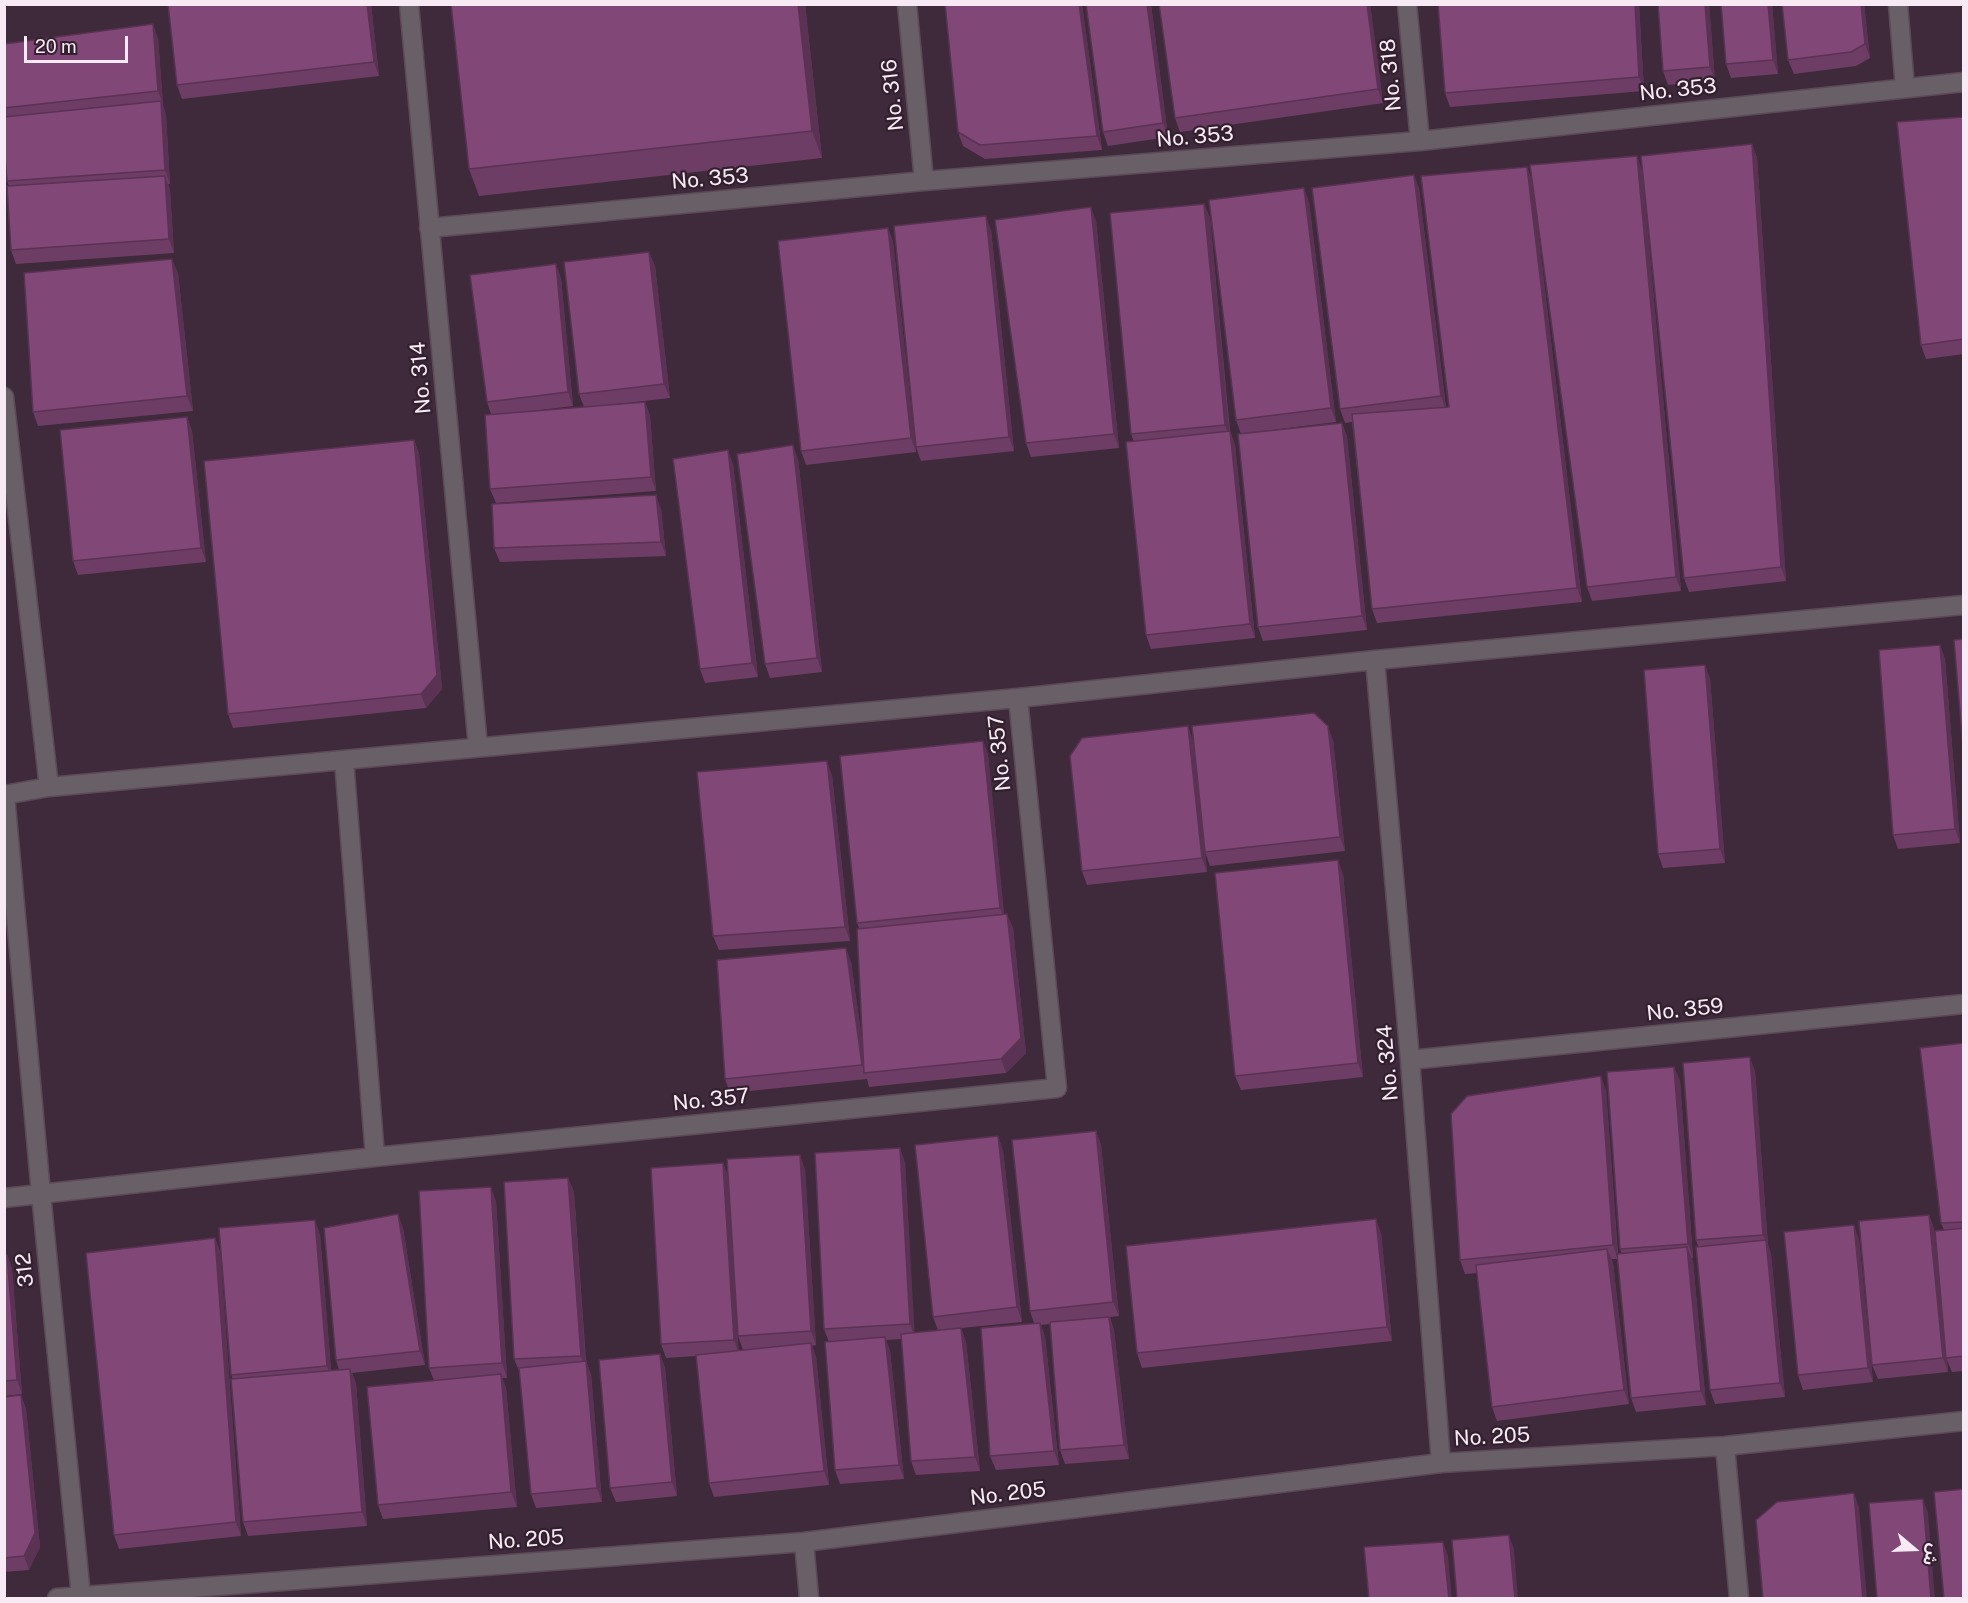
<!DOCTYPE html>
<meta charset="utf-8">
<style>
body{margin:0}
#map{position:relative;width:1968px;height:1603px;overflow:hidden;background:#3e2a3a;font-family:"Public Sans","Noto Sans Arabic",sans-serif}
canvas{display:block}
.frame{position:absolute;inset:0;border:6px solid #f7eaf4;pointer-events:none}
.north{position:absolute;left:1884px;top:1519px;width:60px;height:60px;-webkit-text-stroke:4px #33202f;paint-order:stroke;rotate:109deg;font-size:16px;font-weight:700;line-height:24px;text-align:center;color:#f7eaf4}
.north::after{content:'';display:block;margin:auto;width:21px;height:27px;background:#f7eaf4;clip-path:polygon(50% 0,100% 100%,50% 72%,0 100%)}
.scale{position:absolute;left:24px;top:36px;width:104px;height:27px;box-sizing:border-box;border:3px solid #f7eaf4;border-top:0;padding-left:8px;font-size:18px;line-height:21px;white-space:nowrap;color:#f7eaf4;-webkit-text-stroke:4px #33202f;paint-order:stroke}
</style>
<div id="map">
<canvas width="1968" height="1603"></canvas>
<div class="frame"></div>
<div class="north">ش</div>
<div class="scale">20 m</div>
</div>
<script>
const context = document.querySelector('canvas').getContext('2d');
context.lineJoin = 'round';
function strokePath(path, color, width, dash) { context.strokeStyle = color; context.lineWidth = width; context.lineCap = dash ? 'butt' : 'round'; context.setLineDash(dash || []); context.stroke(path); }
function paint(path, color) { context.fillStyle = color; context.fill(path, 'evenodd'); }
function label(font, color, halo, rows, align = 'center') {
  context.font = font + ' "Public Sans",sans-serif'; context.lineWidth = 4.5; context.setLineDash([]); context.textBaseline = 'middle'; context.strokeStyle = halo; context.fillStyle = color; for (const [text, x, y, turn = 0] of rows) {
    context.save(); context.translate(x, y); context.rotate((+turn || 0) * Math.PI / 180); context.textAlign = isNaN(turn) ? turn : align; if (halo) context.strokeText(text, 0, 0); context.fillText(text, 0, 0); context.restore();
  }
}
const street = new Path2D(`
 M409,4l69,743
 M907,4l17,177
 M1407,4l13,137
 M1898,4l7,84
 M429,228l495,-47 496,-40 544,-59
 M4,397l45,390
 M1375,660l35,400 31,403
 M344,760l31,397 682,-69 -39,-390
 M4,795l45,-8 969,-89 357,-38 589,-55
 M5,795l36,399 40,402
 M1410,1060l554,-56
 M4,1198l371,-41
 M1725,1446l14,152
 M804,1542l5,56
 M57,1598l747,-56 637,-79 284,-17 239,-25`);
strokePath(street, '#5c4958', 21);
strokePath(street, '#695f67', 18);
paint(new Path2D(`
 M371,4l8,72 -197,23 -5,-14z
 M805,4l17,154 -343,38 -10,-27z
 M945,4h137l20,146 -117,9 -22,-13 -5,-14z
 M1086,4h65l17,133 -60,9 -5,-14z
 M1159,4h211l13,99 -203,29 -5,-14z
 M1438,4h201l5,87 -194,16 -5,-14z
 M1658,4h51l6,77 -47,4 -5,-14z
 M1721,4h51l6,70 -47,4 -5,-14z
 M1782,4h82l6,54 -14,8 -62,8 -6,-14z
 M158,38l5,67 3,10 4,69h-2l2,6 4,63 -158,11 -5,-14 -2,-64 -2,-5 -3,-36v-101z
 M1964,117v237l-38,5 -5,-14z
 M1752,144l5,14 29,423 -97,11 -5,-14z
 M1637,156l5,15 39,420 -89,10 -5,-14z
 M1527,167l5,14 50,421 -205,21 -5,-14 -20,-187 -7,1 -5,-14 74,-234 5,14 27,218h3z
 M1309,202l27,220 -88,11 94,-10 5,14 20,193 -104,11 -5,-14 -17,-193 -5,-14z
 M1204,204l6,14 20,213 5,14 20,193 -104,11 -5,-14 -12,-193 -3,-8z
 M1096,221l23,227 -88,9 -5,-14z
 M888,228l5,14 23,210 -110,13 -5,-14z
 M991,230l23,221 -93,10 -5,-14z
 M649,252l6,14 15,132 -61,7 36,-3 5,14 6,75 -160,12 -6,-14 1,-75 -4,-12 74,-124 12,128 -41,5 52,-4 -5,-13z
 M178,273l15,138 -155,15 -5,-14z
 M187,417l5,14 14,131 -128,13 -5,-14z
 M414,440l5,14 23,235 -16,19 -193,20 -5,-14z
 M798,459l24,213 -52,6 -5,-14z
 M733,464l25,213 -53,6 -5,-14z
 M661,509l5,47 -166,6 -6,-14z
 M1940,645l5,14 15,184 -62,6 -5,-14z
 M1705,665l5,14 15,184 -62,5 -5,-14z
 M1193,740h140l12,111 -135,15 -5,-14 -11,-108 13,128 -120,13 -5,-14z
 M983,741l5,14 16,160 9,13 13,125 -20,20 -137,14 -2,-8 -137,14 -5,-14 126,-117 12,85 -4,-119 -2,-5z
 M832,775l18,166 -131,9 -6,-14z
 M1343,874l20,203 -122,13 -6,-14z
 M1964,1043v328l-12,1 -6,-14 -2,-128 -3,-7z
 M1674,1067l6,14 13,177h-2l2,3 13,144 -70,7 -5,-14 -13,-139h-7l2,4 16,141 -132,17 -5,-14 -15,-134 -12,1 -5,-14 146,-170 12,164h4l-2,-5z
 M1755,1071l13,174 3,9 14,143 -70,7 -5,-14 -12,-144 -2,-6z
 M1096,1131l5,14 18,171 -9,1 4,14 15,128 -64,5 -5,-14 -10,-126 -9,1 4,12 14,128 -63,5 -6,-14 44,-133 -4,-12z
 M1003,1150l19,172 -61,6 5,14 14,129 -64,4 -5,-14 -9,-122 -16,1 4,11 14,128 -64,5 -5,-14 -6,-128 -5,-13 81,-167 9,171 24,-3 -5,-13z
 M723,1163l5,14 10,174 5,-1 -5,-14 67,-167 11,176 -4,1 4,11 13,128 -115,12 -5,-14 -13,-127 -30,2 -5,-14z
 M568,1178l6,14 12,169 5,14 11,127 -66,6 -5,-14 -11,-121 -6,-14z
 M496,1201l11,177h-5l4,10 11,119 -134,12 -5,-14 56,-125 -5,-12z
 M1929,1215l5,14 14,143 -70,7 -6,-14z
 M403,1228l22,137 -73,8 4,10 11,143 -119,10 -5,-14 -10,-143 -2,-4 89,-141 11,136h8l-3,-10z
 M1381,1233l11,108 -250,27 -5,-15z
 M215,1238l5,14 21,284 -122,13 -5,-14z
 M1859,1239l14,143 -70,8 -5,-15z
 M4,1253l3,2 5,14 10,125 -18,2z
 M660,1354l5,14 12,128 -61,6 -6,-14z
 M21,1395l5,14 14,138 -11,23 -25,2v-175z`), '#6e3d66');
paint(new Path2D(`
 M367,4h4l8,72 -5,-14z
 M798,4h7l17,154 -10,-27z
 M1079,4h3l20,146 -5,-14z
 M1147,4h4l17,133 -5,-14z
 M1367,4h3l13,99 -5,-14z
 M1635,4h4l5,87 -5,-14z
 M1705,4h4l6,77 -5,-14z
 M1768,4h4l6,70 -5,-14z
 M1861,4h3l6,54 -5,-14z
 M153,24l5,14 5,67 -5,-14z
 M161,101l5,14 4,69 -5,-14z
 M1752,144l5,14 29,423 -5,-14z
 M1637,156l5,15 39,420 -5,-14z
 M1527,167l5,14 50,421 -5,-14z
 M1414,175l5,14 27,221 -5,-14z
 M165,176l5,14 4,63 -5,-14z
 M1304,188l5,14 27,220 -5,-14z
 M1204,204l6,14 20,221 -5,-14z
 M1091,207l5,14 23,227 -5,-14z
 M986,216l5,14 23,221 -5,-14z
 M888,228l5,14 23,210 -5,-14z
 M649,252l6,14 15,132 -6,-14z
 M172,259l6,14 15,138 -6,-15z
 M556,264l5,14 12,128 -5,-14z
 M645,402l5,14 6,75 -5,-14z
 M187,417l5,14 14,131 -5,-14z
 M1342,423l5,14 20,193 -5,-14z
 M1230,431l5,14 20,193 -5,-14z
 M414,440l5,14 23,235 -16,19 -5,-14z
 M793,445l5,14 24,213 -5,-14z
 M728,450l5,14 25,213 -6,-14z
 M656,495l5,14 5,47 -5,-14z
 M1940,645l5,14 15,184 -5,-14z
 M1705,665l5,14 15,184 -5,-14z
 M1188,726l5,14 14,132 -5,-14z
 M1328,726l5,14 12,111 -5,-14z
 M983,741l5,14 17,167 -5,-14z
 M827,761l5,14 18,166 -5,-14z
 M1338,860l5,14 20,203 -5,-14z
 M1007,914l6,14 13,125 -20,20 -5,-14z
 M846,948l5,14 16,111h-2l-3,-8z
 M1750,1057l5,14 13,174 3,9 14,143 -5,-14 -13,-139 -4,-9z
 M1674,1067l6,14 13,177 -5,-14z
 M1601,1076l5,14 12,169 -5,-14z
 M1096,1131l5,14 18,171 -6,-14z
 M998,1136l5,14 19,172 -5,-15z
 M900,1148l5,14 10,176 -5,-14z
 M800,1155l5,14 11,176 -5,-14z
 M723,1163l5,14 11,177 -5,-14z
 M568,1178l6,14 12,178 -5,-14z
 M491,1187l5,14 11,177 -5,-15z
 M398,1214l5,14 22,137 -5,-14z
 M1929,1215l5,14 14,143 -5,-14z
 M1376,1219l5,14 11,108 -5,-14z
 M315,1220l5,14 12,146 -5,-14z
 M1854,1225l5,14 14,143 -5,-14z
 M215,1238l5,14 21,284 -5,-14z
 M1687,1247l6,14 13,144 -5,-14z
 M1607,1249l6,14 16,141 -5,-14z
 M7,1255l5,14 10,125 -5,-14z
 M1109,1317l5,14 15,128 -5,-14z
 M1040,1323l5,14 14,128 -5,-14z
 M961,1328l5,14 14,129 -5,-14z
 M885,1337l5,14 14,128 -5,-14z
 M811,1343l5,14 13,128 -5,-14z
 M660,1354l5,14 12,128 -5,-14z
 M586,1361l5,14 11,127 -5,-14z
 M350,1369l6,14 11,143 -5,-14z
 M501,1374l5,14 11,119 -6,-15z
 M21,1395l5,14 14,138 -11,23 -5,-14z
 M1854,1493l5,14 8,92h-4z
 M1923,1499l5,14 7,86h-4z
 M1509,1535l5,14 4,50h-3z
 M1443,1542l5,14 4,43h-3z`), '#5a3253');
const building = new Path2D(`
 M168,4h199l7,58 -197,23z
 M451,4h347l14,127 -343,38z
 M945,4h134l18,132 -117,9 -22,-13z
 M1086,4h61l16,119 -60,9z
 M1159,4h208l11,85 -203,29z
 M1438,4h197l4,73 -194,16z
 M1658,4h47l5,63 -47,4z
 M1721,4h47l5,56 -47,4z
 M1782,4h79l4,40 -14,8 -63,8z
 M153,24l5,67 -154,17v-64z
 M161,101l4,69 -158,11 -3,-36v-28z
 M1964,117v222l-43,6 -24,-223z
 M1752,144l29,423 -97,11 -43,-422z
 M1637,156l39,421 -89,10 -57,-422z
 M1527,167l50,421 -205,21 -20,-195 97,-7 -28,-231z
 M1414,175l27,221 -101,13 -28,-221z
 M165,176l4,63 -158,11 -4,-64z
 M1304,188l27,220 -95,12 -27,-220z
 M1204,204l21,221 -94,9 -21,-221z
 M1091,207l23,227 -88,9 -31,-223z
 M986,216l23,221 -93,10 -22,-221z
 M888,228l23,210 -110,13 -23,-210z
 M649,252l15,132 -85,10 -15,-132z
 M172,259l15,137 -154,16 -9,-139z
 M556,264l12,128 -81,10 -17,-127z
 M645,402l6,75 -161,12 -5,-74z
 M187,417l14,131 -128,13 -13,-131z
 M1342,423l20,193 -104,11 -20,-193z
 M1230,431l20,193 -104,11 -20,-193z
 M414,440l23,235 -16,19 -193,20 -24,-253z
 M793,445l24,213 -52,6 -28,-210z
 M728,450l24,213 -52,6 -27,-210z
 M656,495l5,47 -167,6 -2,-44z
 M1964,639v121l-10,-120z
 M1940,645l15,184 -62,6 -14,-185z
 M1705,665l15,184 -62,5 -14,-184z
 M1314,713l14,13 12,111 -135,15 -13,-126z
 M1188,726l14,132 -120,13 -12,-115 12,-18z
 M983,741l17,167 -143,15 -17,-167z
 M827,761l18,166 -132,9 -16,-164z
 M1338,860l20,203 -123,13 -20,-203z
 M1007,914l14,124 -20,21 -137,14 -7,-144z
 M846,948l16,117 -137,14 -8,-119z
 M1964,1043v179l-23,1 -21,-175z
 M1750,1057l13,178 -67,5 -13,-177z
 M1674,1067l14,177 -68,5 -13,-177z
 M1601,1076l12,169 -153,15 -9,-146 16,-18z
 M1096,1131l17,171 -83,9 -18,-171z
 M998,1136l19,171 -84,10 -18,-172z
 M900,1148l10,176 -86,5 -9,-176z
 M800,1155l11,176 -73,5 -11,-177z
 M723,1163l11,177 -73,4 -10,-176z
 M568,1178l13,178 -67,3 -10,-177z
 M491,1187l11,176 -73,5 -10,-177z
 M398,1214l22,137 -84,9 -12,-132z
 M1929,1215l14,143 -71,7 -13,-144z
 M1376,1219l11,108 -250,26 -11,-107z
 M315,1220l12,146 -96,9 -12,-147z
 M1854,1225l14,143 -70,7 -14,-143z
 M1964,1228v128l-18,2 -11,-127z
 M215,1238l21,284 -122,13 -28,-282z
 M1766,1240l14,143 -70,7 -14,-143z
 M1687,1247l14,144 -70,7 -14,-144z
 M1607,1249l17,141 -132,17 -16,-142z
 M4,1253l3,2 10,125 -13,1z
 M1109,1317l15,128 -64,5 -10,-128z
 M1040,1323l14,128 -64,5 -9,-128z
 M961,1328l14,129 -64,4 -10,-127z
 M885,1337l14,128 -64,5 -10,-128z
 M811,1343l13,128 -115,12 -13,-128z
 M660,1354l12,128 -62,6 -11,-128z
 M586,1361l11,127 -66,6 -12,-126z
 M350,1369l12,143 -119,10 -12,-143z
 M501,1374l10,118 -133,13 -11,-118z
 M21,1395l14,138 -11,23 -20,2v-161z
 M1964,1489v110h-20l-10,-107z
 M1854,1493l9,106h-100l-7,-79 21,-18z
 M1923,1499l8,100h-54l-8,-96z
 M1509,1535l6,64h-58l-5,-59z
 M1443,1542l6,57h-80l-5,-52z`);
paint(building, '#804777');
strokePath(building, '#5a3253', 1.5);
label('21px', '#f7eaf4', '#33202f', [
 ["No. 318",1391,75,-95],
 ["No. 353",1678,90,-6],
 ["No. 316",893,95,-96],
 ["No. 353",1195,137,-5],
 ["No. 353",710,179,-5],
 ["No. 314",421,378,-95],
 ["No. 357",1000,753,-96],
 ["No. 359",1685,1010,-6],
 ["No. 324",1388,1063,-95],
 ["No. 357",711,1100,-6],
 ["312",25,1270,-96],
 ["No. 205",1492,1437,-3],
 ["No. 205",1008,1494,-7],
 ["No. 205",526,1540,-4]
]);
</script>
